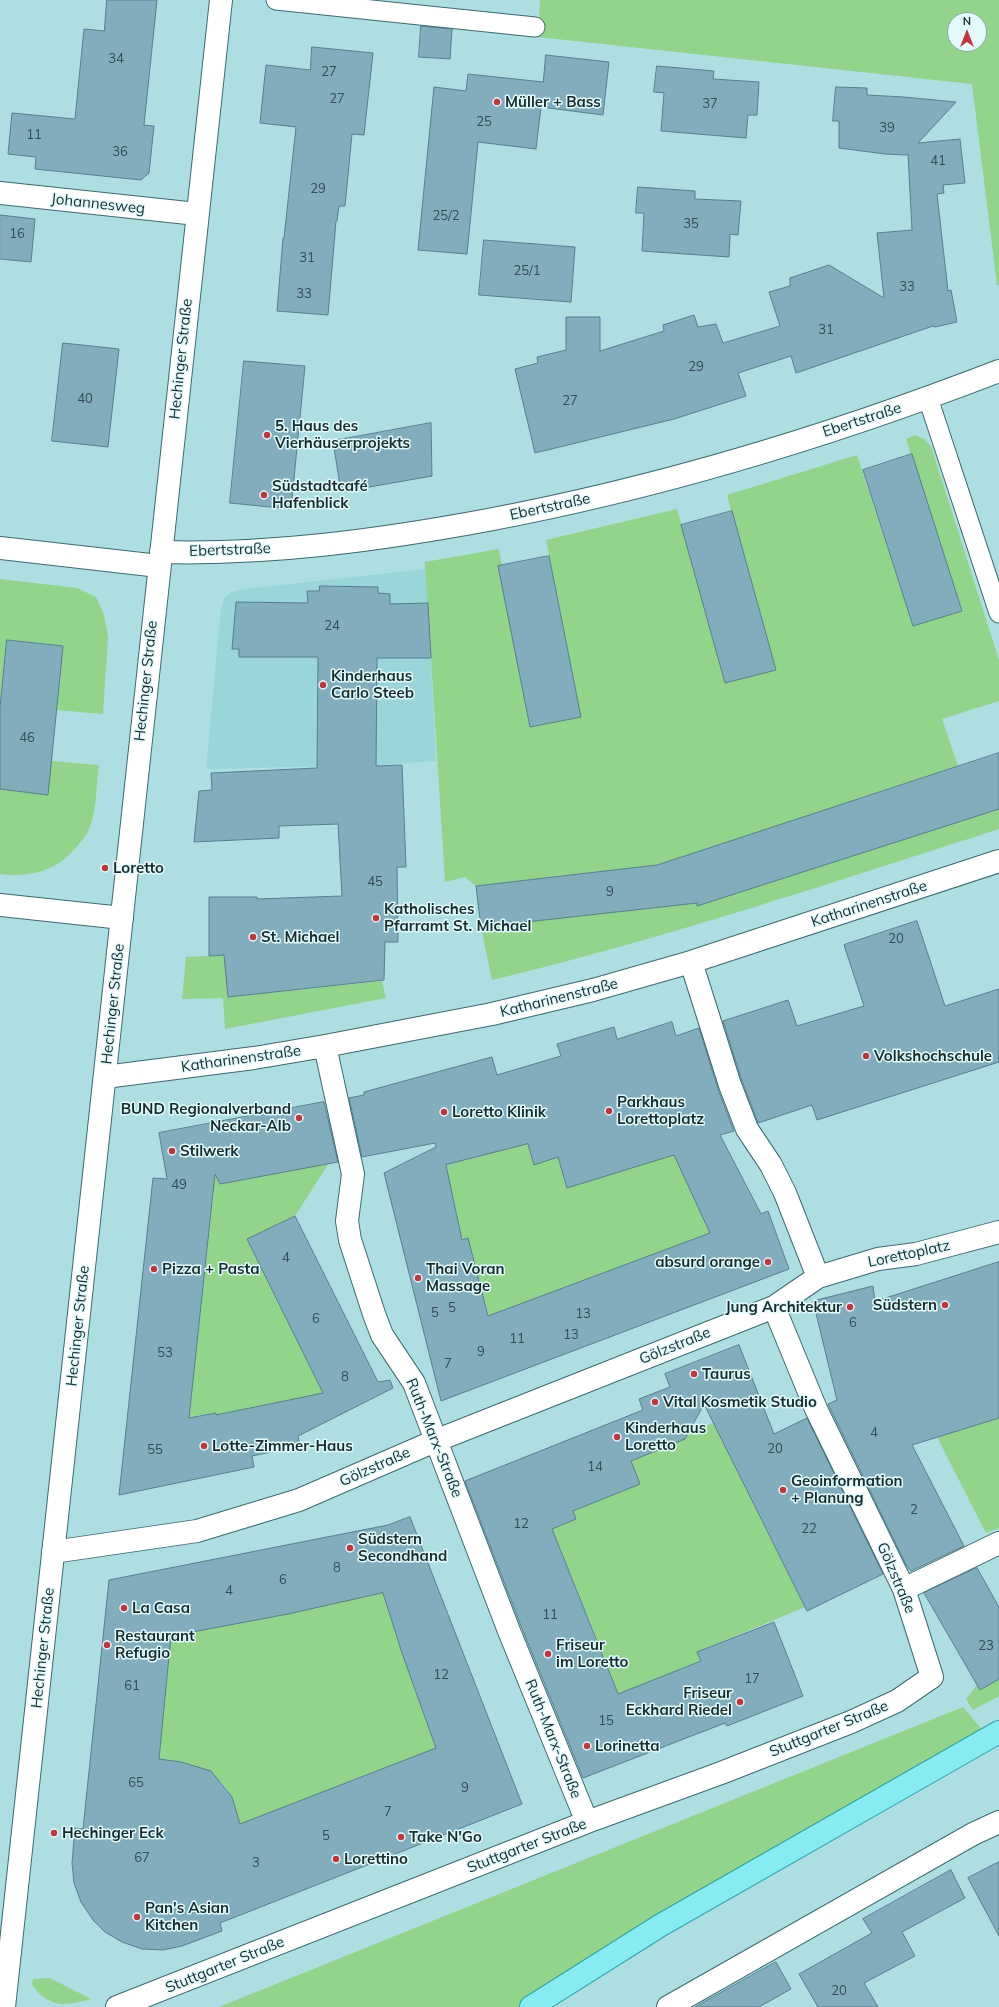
<!DOCTYPE html>
<meta charset="utf-8">
<style>
body{margin:0}
#map{position:relative;width:999px;height:2007px;overflow:hidden;background:#addee2;font-family:Mulish,sans-serif}
canvas{display:block}
.north{position:absolute;left:947px;top:12px;width:40px;height:40px;box-sizing:border-box;background:#e2fafc;border:1px solid #91a8aa;border-radius:50%;rotate:0deg;font-size:11px;font-weight:700;line-height:16px;text-align:center;color:#182c2e}
.north::after{content:'';display:block;margin:auto;width:14px;height:18px;background:#c4343d;clip-path:polygon(50% 0,100% 100%,50% 72%,0 100%)}
</style>
<div id="map">
<canvas width="999" height="2007"></canvas>
<div class="north">N</div>
</div>
<script>
const context = document.querySelector('canvas').getContext('2d');
context.lineJoin = 'round';
function paint(path, color) { context.fillStyle = color; context.fill(path, 'evenodd'); }
function strokePath(path, color, width, dash) { context.strokeStyle = color; context.lineWidth = width; context.lineCap = dash ? 'butt' : 'round'; context.setLineDash(dash || []); context.stroke(path); }
function label(font, color, halo, rows, align = 'center') {
  context.font = font + ' Mulish,sans-serif'; context.lineWidth = 3; context.setLineDash([]); context.textBaseline = 'middle'; context.strokeStyle = halo; context.fillStyle = color; for (const [text, x, y, turn = 0] of rows) {
    context.save(); context.translate(x, y); context.rotate((+turn || 0) * Math.PI / 180); context.textAlign = isNaN(turn) ? turn : align; if (halo) context.strokeText(text, 0, 0); context.fillText(text, 0, 0); context.restore();
  }
}
paint(new Path2D(`
 M426,569l10,192 -60,4 -170,4 15,-160 3,-11 8,-6 12,-3z`), '#99d5d9');
paint(new Path2D(`
 M540,0h459v285h-2l-25,-201 -434,-47zM955,20h24v24h-24z
 M915,435l9,4 7,7 68,214v41l-57,18 16,47 -102,33 16,50 127,-40v20c-168,54 -336,110 -507,151l-11,-53 88,-10 -5,-41 -88,10 -11,-9 -20,5 -20,-320 74,-13 31,178 51,-10 -35,-177 131,-31 48,174 51,-14 -49,-174 130,-40 56,171 49,-15 -56,-172zM832,809l-135,96 -15,-48z
 M0,579l77,9 19,9 8,18 4,22 -5,77 -47,-4 7,-64 -56,-6 -7,68z
 M51,761l48,4c-3,22 -2,47 -11,67 -2,4 -6,8 -9,12 -20,26 -47,34 -79,30v-85l48,6z
 M224,955l5,42 153,-16 4,17 -161,31 -2,-31 -41,1 4,-42z
 M525,1133l10,31 23,-7 116,-2 71,65 -256,97 -21,-79 -63,18 -7,-25 59,-16 -4,-20 -60,15 -7,-29 130,-34z
 M329,1163l-34,53 -48,24 89,177 -44,-18 -76,16 -1,-2 -19,3v2h-7l25,-227 -9,-1 1,-13 35,-6 3,9z
 M762,1403l-32,53 75,151 -107,45 3,9 -87,35 -21,-31 12,-5 -53,-131 21,-18 67,-27 -13,-33 28,-10 10,6 20,-8 4,-6z
 M999,1418v110l-13,5 -49,-96z
 M383,1593l19,60 34,96 -196,76c-3,-9 -5,-19 -8,-27 -13,-28 -45,-37 -73,-38l12,-124z
 M999,1679v17l-26,14 -7,-11 11,-14 3,5z
 M963,1707l26,31 -458,269h-312z
 M50,1978l41,21c-30,8 -42,8 -59,-14l1,-6z`), '#91d48a');
const building = new Path2D(`
 M107,0h50l-13,125 10,1 -5,47 -8,7 -106,-11 1,-12 -28,-3 4,-41 63,6 9,-90 20,2z
 M421,26l31,3 -2,30 -31,-2z
 M312,47l61,6 -9,82 -12,-1 -7,72h-6l-2,15h-1l-8,94 -51,-4 6,-73h1l12,-111 -36,-4 6,-58 44,5z
 M546,55l63,7 -6,53 -62,-8 -5,42 -58,-7 -11,112 -49,-4 16,-163 32,4 2,-17 75,8z
 M657,66l57,5 -1,8 46,3 -2,33h-9l-2,23 -85,-7 3,-38 -10,-1z
 M836,87l31,1v7l37,2 52,5 -38,41 42,-4 5,44 -22,2 1,8 -7,1 11,97 3,-1 6,32 -22,5 -2,-1 -137,47 -5,-17 -53,17 8,23 -72,23 -139,34 -20,-84 23,-6 -1,-6 29,-7v-33h34v34l64,-20 -1,-6 31,-10 4,12 18,-3 7,19 57,-17 -11,-34 21,-6v-8l39,-13 55,33 -7,-65 35,-3 -4,-76 -2,1 -21,-1 -46,-6v-27h-6z
 M638,187l57,4v8l46,2 -3,34 -8,-1 -1,23 -87,-6 2,-38h-8z
 M0,215l35,4 -4,43 -31,-3z
 M484,240l91,7 -4,55 -92,-7z
 M63,343l56,6 -11,98 -56,-6z
 M244,361l61,5 -14,143 -61,-6z
 M431,423l1,53 -91,16 -8,-51z
 M912,454l50,157 -49,15 -50,-156z
 M732,511l44,159 -51,13 -44,-158z
 M549,556l32,161 -51,10 -32,-161z
 M320,586l58,1v6l12,1v10l38,-1 3,55h-54l-1,108 26,-1 4,102h-9l1,75h-13l-1,38 -156,17 -4,-42 -15,1v-59h48v2l85,-3 -4,-72 -59,2v12l-85,4 5,-51 13,-1 -1,-17 106,-5 1,-111h-79v-8h-7l4,-47 72,1 -1,-12h12z
 M7,640l56,6 -15,149 -48,-6v-81z
 M999,753v56l-302,97v-3l-216,24 -5,-41 181,-21z
 M917,921l28,85 54,-17v73l-182,58 -5,-15 -54,18 -16,-42 -19,-60 65,-21 9,26 67,-20 -20,-61z
 M672,1022l4,14 23,-8 19,61 16,42 -14,4 41,79 7,-3 21,58 -348,132 -57,-228 52,-26 -1,-4 -73,14 -13,-59 15,-3v-3l128,-35 5,18 64,-19 -4,-12 57,-17 3,12zM528,1144l6,21 24,-8 9,31 107,-33 36,78 -222,83 -20,-78 -6,2 -16,-75z
 M324,1102l14,60 -118,22 -5,-10 -26,244 27,-5v2l107,-22 -76,-154 48,-23 83,166 12,-2 3,8 -95,48 2,10 -48,10 2,11 -135,28 34,-317 14,1 -8,-46z
 M999,1262v156l-87,27 52,101 -53,25 -5,-6 -78,-161 9,-4 -24,-99 60,-15 2,15z
 M739,1345l35,89 33,-16 76,156 -76,37 -103,-207 -19,35 -54,22 9,23 -67,27 3,8 -24,10 66,165 83,-33 -4,-9 77,-30 29,74 -76,30 -2,-3 -142,55 -62,-152 -56,-145 178,-71 -4,-11 31,-12 -5,-13z
 M410,1517l112,287 -302,119 2,8 -40,15 -19,4 -21,-1 -20,-7 -17,-10 -12,-12 -12,-18 -7,-19 -2,-20 3,-35 8,1 26,-249 279,-55zM383,1593l19,60 34,95 -196,76 -8,-27 -21,-26 -30,-9 -22,-3 12,-123 117,-22z
 M977,1568l22,39v72l-19,11 -56,-97z
 M999,1862v74l-31,-58z
 M951,1870l14,28 -63,34 13,24 -51,27 14,24h-60l-19,-33 73,-41 -9,-14z
 M776,1962l15,27 -32,18h-64z`);
paint(building, '#82adbd');
strokePath(building, '#557f8d', 1);
const lane = new Path2D(`
 M276,0l259,27
 M928,398l71,215`);
const street = new Path2D(`
 M0,193l197,21
 M0,548l159,18
 M161,552c109,3 219,-12 327,-32 175,-33 345,-85 511,-149
 M0,905l122,13
 M691,962l39,123 17,44 24,36 14,28 33,84
 M325,1046l28,128 -6,47 3,19 24,74 8,21 32,48 95,248 78,191
 M105,1077l149,-19 71,-12 167,-32 101,-24 98,-28 308,-101
 M53,1552l144,-21 102,-31 136,-59 339,-134 44,-30 60,-18 38,-5 83,-22
 M904,1589l95,-46
 M117,2007l470,-185 134,-49 130,-51 46,-21 35,-24 -28,-88 -88,-180 -42,-102
 M668,2007l305,-173 26,-12`);
const secondary = new Path2D(`
 M4,2007l217,-2007`);
const primary = new Path2D(`
 M531,2007l130,-82 338,-193`);
strokePath(lane, '#3b6a6e', 21);
strokePath(street, '#3b6a6e', 24);
strokePath(secondary, '#3b6a6e', 24);
strokePath(primary, '#2ca0a8', 24);
strokePath(lane, '#fff', 19);
strokePath(street, '#fff', 22);
strokePath(secondary, '#fff', 22);
strokePath(primary, '#86ecf2', 22);
for (const [x, y, r, color] of [
 [497,102,4,"#c4343d"],
 [267,435,4,"#c4343d"],
 [264,495,4,"#c4343d"],
 [323,685,4,"#c4343d"],
 [105,868,4,"#c4343d"],
 [376,918,4,"#c4343d"],
 [253,937,4,"#c4343d"],
 [866,1056,4,"#c4343d"],
 [609,1111,4,"#c4343d"],
 [444,1112,4,"#c4343d"],
 [299,1118,4,"#c4343d"],
 [172,1151,4,"#c4343d"],
 [768,1262,4,"#c4343d"],
 [154,1269,4,"#c4343d"],
 [418,1278,4,"#c4343d"],
 [945,1305,4,"#c4343d"],
 [850,1307,4,"#c4343d"],
 [694,1374,4,"#c4343d"],
 [655,1402,4,"#c4343d"],
 [617,1437,4,"#c4343d"],
 [204,1446,4,"#c4343d"],
 [783,1490,4,"#c4343d"],
 [350,1548,4,"#c4343d"],
 [124,1608,4,"#c4343d"],
 [107,1645,4,"#c4343d"],
 [548,1654,4,"#c4343d"],
 [740,1702,4,"#c4343d"],
 [587,1746,4,"#c4343d"],
 [54,1833,4,"#c4343d"],
 [401,1837,4,"#c4343d"],
 [336,1859,4,"#c4343d"],
 [137,1917,4,"#c4343d"]
]) { const dot = new Path2D(); dot.arc(x, y, r, 0, 2 * Math.PI); context.fillStyle = color; context.fill(dot); strokePath(dot, '#e2fafc', 1.5); }
label('13px', '#324c52', null, [
 ["34",116,59],
 ["27",329,72],
 ["27",337,99],
 ["37",710,104],
 ["25",484,122],
 ["39",887,128],
 ["11",34,135],
 ["36",120,152],
 ["41",938,161],
 ["29",318,189],
 ["25/2",446,216],
 ["35",691,224],
 ["16",17,234],
 ["31",307,258],
 ["25/1",527,271],
 ["33",907,287],
 ["33",304,294],
 ["31",826,330],
 ["29",696,367],
 ["40",85,399],
 ["27",570,401],
 ["24",332,626],
 ["46",27,738],
 ["45",375,882],
 ["9",610,892],
 ["20",896,939],
 ["49",179,1185],
 ["4",286,1258],
 ["5",452,1308],
 ["5",435,1313],
 ["13",583,1314],
 ["6",316,1319],
 ["6",853,1323],
 ["13",571,1335],
 ["11",517,1339],
 ["9",481,1352],
 ["53",165,1353],
 ["7",448,1364],
 ["8",345,1377],
 ["4",874,1433],
 ["20",775,1449],
 ["55",155,1450],
 ["14",595,1467],
 ["2",914,1510],
 ["12",521,1524],
 ["22",809,1529],
 ["8",337,1568],
 ["6",283,1580],
 ["4",229,1591],
 ["11",550,1615],
 ["23",986,1646],
 ["12",441,1675],
 ["17",752,1679],
 ["61",132,1686],
 ["15",606,1721],
 ["65",136,1783],
 ["9",465,1788],
 ["7",388,1812],
 ["5",326,1836],
 ["67",142,1858],
 ["3",256,1863],
 ["20",839,1991]
]);
label('bold 15px', '#182c2e', '#e2fafc', [
 ["Müller + Bass",505,102],
 ["5. Haus des",275,426],
 ["Vierhäuserprojekts",275,443],
 ["Südstadtcafé",272,486],
 ["Hafenblick",272,503],
 ["Kinderhaus",331,676],
 ["Carlo Steeb",331,693],
 ["Loretto",113,868],
 ["Katholisches",384,909],
 ["Pfarramt St. Michael",384,926],
 ["St. Michael",261,937],
 ["Volkshochschule",874,1056],
 ["Parkhaus",617,1102],
 ["Lorettoplatz",617,1119],
 ["BUND Regionalverband",291,1109,"right"],
 ["Neckar-Alb",291,1126,"right"],
 ["Loretto Klinik",452,1112],
 ["Stilwerk",180,1151],
 ["absurd orange",760,1262,"right"],
 ["Pizza + Pasta",162,1269],
 ["Thai Voran",426,1269],
 ["Massage",426,1286],
 ["Südstern",937,1305,"right"],
 ["Jung Architektur",842,1307,"right"],
 ["Taurus",702,1374],
 ["Vital Kosmetik Studio",663,1402],
 ["Kinderhaus",625,1428],
 ["Loretto",625,1445],
 ["Lotte-Zimmer-Haus",212,1446],
 ["Geoinformation",791,1481],
 ["+ Planung",791,1498],
 ["Südstern",358,1539],
 ["Secondhand",358,1556],
 ["La Casa",132,1608],
 ["Restaurant",115,1636],
 ["Refugio",115,1653],
 ["Friseur",556,1645],
 ["im Loretto",556,1662],
 ["Friseur",732,1693,"right"],
 ["Eckhard Riedel",732,1710,"right"],
 ["Lorinetta",595,1746],
 ["Hechinger Eck",62,1833],
 ["Take N'Go",409,1837],
 ["Lorettino",344,1859],
 ["Pan's Asian",145,1908],
 ["Kitchen",145,1925]
], 'left');
label('15px', '#182c2e', '#e2fafc', [
 ["Johannesweg",98,204,6],
 ["Hechinger Straße",181,359,-84],
 ["Ebertstraße",862,420,-18],
 ["Ebertstraße",550,507,-12],
 ["Ebertstraße",230,550,-2],
 ["Hechinger Straße",146,681,-84],
 ["Katharinenstraße",869,904,-18],
 ["Katharinenstraße",559,998,-14],
 ["Hechinger Straße",113,1004,-84],
 ["Katharinenstraße",241,1059,-8],
 ["Lorettoplatz",909,1254,-12],
 ["Hechinger Straße",78,1326,-84],
 ["Gölzstraße",675,1346,-22],
 ["Ruth-Marx-Straße",434,1438,68],
 ["Gölzstraße",375,1467,-24],
 ["Gölzstraße",896,1578,67],
 ["Hechinger Straße",43,1648,-84],
 ["Stuttgarter Straße",829,1729,-22],
 ["Ruth-Marx-Straße",553,1739,68],
 ["Stuttgarter Straße",527,1846,-21],
 ["Stuttgarter Straße",225,1965,-22]
]);
</script>
